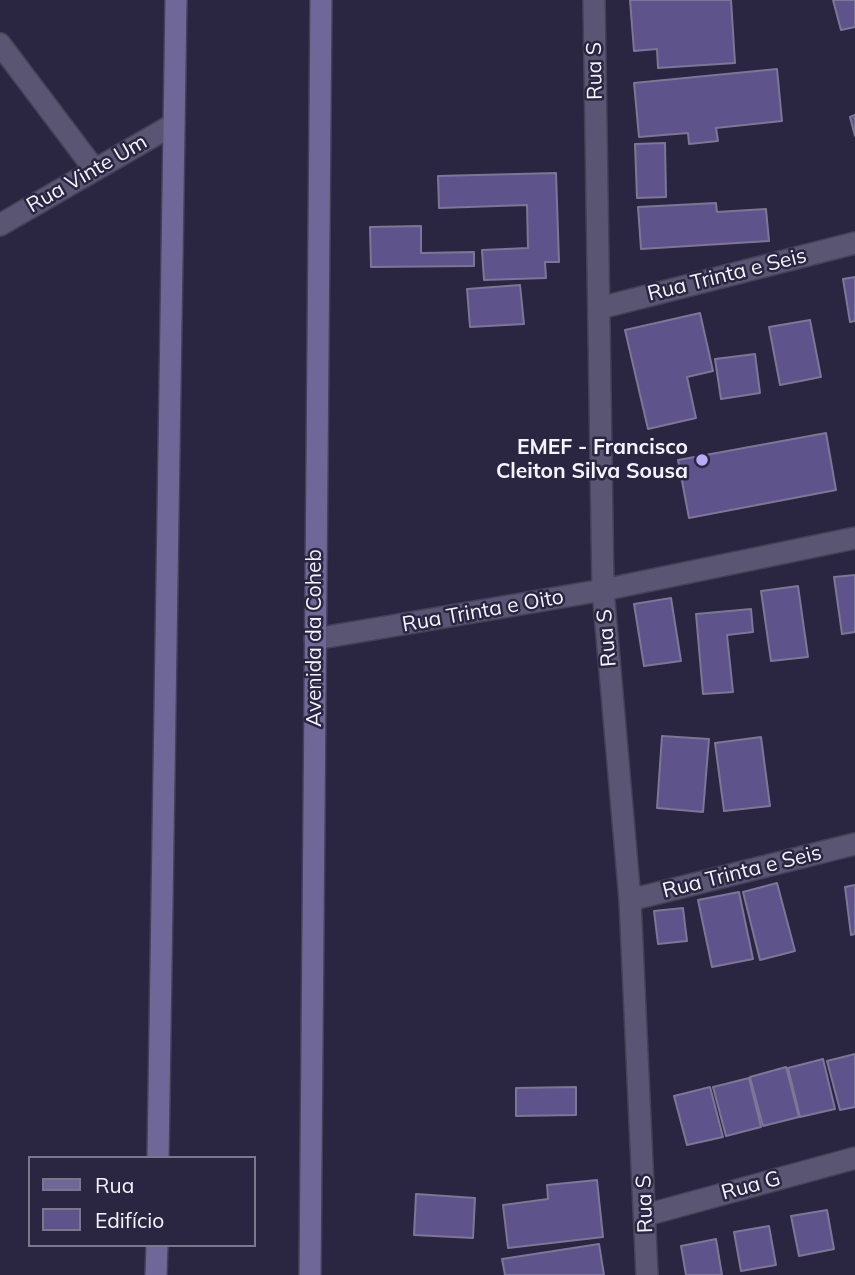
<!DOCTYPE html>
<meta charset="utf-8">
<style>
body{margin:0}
#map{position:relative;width:855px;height:1275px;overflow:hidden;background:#2a2540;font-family:Mulish,sans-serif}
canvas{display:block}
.legend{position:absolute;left:28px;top:1156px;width:228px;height:91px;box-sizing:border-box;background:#2a2540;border:2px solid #7b778c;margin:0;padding:9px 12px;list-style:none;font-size:21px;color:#f4f3fe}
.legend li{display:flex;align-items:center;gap:14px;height:35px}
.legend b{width:35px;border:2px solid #7b778c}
</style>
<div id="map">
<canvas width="855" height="1275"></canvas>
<ul class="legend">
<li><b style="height:9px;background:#706799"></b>Rua</li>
<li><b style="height:19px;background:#5f538c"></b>Edifício</li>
</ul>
</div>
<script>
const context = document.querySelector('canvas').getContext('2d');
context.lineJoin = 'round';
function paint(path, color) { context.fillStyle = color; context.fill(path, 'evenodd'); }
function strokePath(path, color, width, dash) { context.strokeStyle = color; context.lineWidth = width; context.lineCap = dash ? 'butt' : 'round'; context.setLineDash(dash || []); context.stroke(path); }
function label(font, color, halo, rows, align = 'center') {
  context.font = font + ' Mulish,sans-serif'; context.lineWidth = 5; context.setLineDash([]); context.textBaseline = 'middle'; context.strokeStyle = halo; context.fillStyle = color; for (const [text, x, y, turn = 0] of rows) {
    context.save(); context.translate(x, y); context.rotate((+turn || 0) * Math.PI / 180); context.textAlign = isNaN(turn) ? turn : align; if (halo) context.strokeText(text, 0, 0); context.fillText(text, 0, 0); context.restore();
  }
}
const building = new Path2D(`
 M630,0h101l4,63 -77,5 -1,-19 -23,2z
 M833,0h22v27l-14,3z
 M777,69l5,52 -66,7 2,13 -29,3 -1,-11 -49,4 -5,-54z
 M855,115v21l-5,-19z
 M665,143l1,54 -29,1 -2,-54z
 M556,173l3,89h-14l1,16 -62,2 -2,-30 46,-2 -1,-43 -88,3 -1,-32z
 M716,203l1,9 49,-3 3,32 -128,8 -3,-42z
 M421,226v27l53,-1v14l-103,1 -1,-40z
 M855,277v44l-5,1 -7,-43z
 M520,285l4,39 -54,3 -3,-38z
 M700,313l13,58 -26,6 9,41 -48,11 -23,-99z
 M810,320l11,57 -41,8 -11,-58z
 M755,354l5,39 -39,6 -6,-40z
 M826,433l10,57 -147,28 -11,-58z
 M855,575v57l-13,2 -8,-57z
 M798,586l10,71 -37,4 -10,-70z
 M671,598l10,63 -37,5 -10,-62z
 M751,609l2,23 -26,3 6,57 -30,2 -7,-80z
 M662,736l47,3 -6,73 -46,-4z
 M761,737l9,69 -46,5 -9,-68z
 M777,883l18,68 -35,9 -17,-68z
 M855,885v49l-4,1 -6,-48z
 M739,892l14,67 -41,8 -14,-67z
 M683,908l4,33 -29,3 -4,-33z
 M855,1054v53l-15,3 -13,-49z
 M823,1059l12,50 -35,8 -12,-49z
 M786,1067l13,50 -36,9 -13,-49z
 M749,1078l12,49 -35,9 -13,-49z
 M576,1087v28l-60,1v-28z
 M710,1087l13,50 -36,8 -13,-49z
 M597,1180l6,57 -95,11 -5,-43 45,-6 -1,-14z
 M416,1194l59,4 -2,40 -59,-3z
 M827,1210l7,39 -35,7 -8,-40z
 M769,1226l7,39 -35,6 -7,-39z
 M716,1239l6,36h-36l-5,-29z
 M599,1244l5,31h-99l-3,-16z`);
paint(building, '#5f538c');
strokePath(building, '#7c7797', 2);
const minor = new Path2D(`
 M594,0l9,590 27,310 17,375
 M0,44l95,126
 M0,225l174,-101
 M600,308l255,-65
 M315,639l288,-49 252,-52
 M630,900l225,-56
 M646,1215l209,-57`);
const secondary = new Path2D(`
 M158,1158l18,-1158
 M156,1275l1,-30
 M310,1275l11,-1275`);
strokePath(minor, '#444056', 24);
strokePath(secondary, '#444056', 24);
strokePath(minor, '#5a5573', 21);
strokePath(secondary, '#706799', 21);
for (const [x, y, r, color] of [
 [702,460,7,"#b9abf7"]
]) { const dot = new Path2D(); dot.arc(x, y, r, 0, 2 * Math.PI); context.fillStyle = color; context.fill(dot); strokePath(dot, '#2a2540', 2.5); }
label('21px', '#f4f3fe', '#2a2540', [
 ["Rua S",595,71,-91],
 ["Rua Vinte Um",87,174,-30],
 ["Rua Trinta e Seis",727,275,-14],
 ["Rua Trinta e Oito",483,611,-10],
 ["Avenida da Coheb",315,638,-90],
 ["Rua S",607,638,-95],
 ["Rua Trinta e Seis",742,872,-14],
 ["Rua G",751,1186,-15],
 ["Rua S",645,1204,-92]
]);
label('bold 21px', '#f4f3fe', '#2a2540', [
 ["EMEF - Francisco",688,448],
 ["Cleiton Silva Sousa",688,472]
], 'right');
</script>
